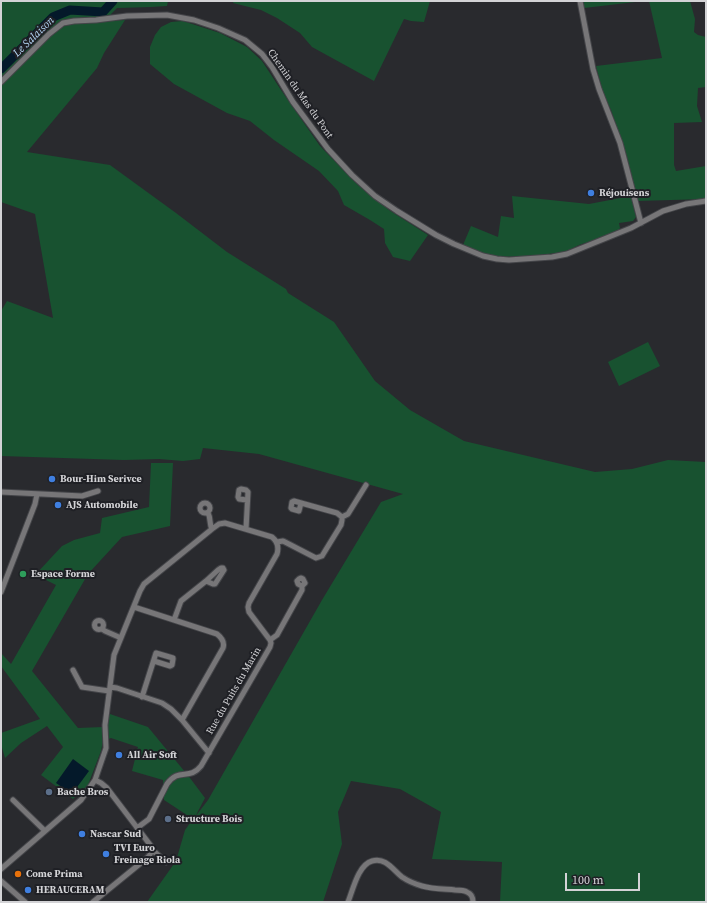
<!DOCTYPE html>
<meta charset="utf-8">
<style>
body{margin:0}
#map{position:relative;width:707px;height:903px;overflow:hidden;background:#292a2e;font-family:"Source Serif 4",serif}
canvas{display:block}
.frame{position:absolute;inset:0;border:2px solid #d3d3d6;pointer-events:none}
.scale{position:absolute;left:565px;top:873px;width:75px;height:18px;box-sizing:border-box;border:2px solid #d3d3d6;border-top:0;padding-left:5px;font-size:12px;line-height:14px;white-space:nowrap;color:#d3d3d6;-webkit-text-stroke:3px #1f2025;paint-order:stroke}
</style>
<div id="map">
<canvas width="707" height="903"></canvas>
<div class="frame"></div>
<div class="scale">100 m</div>
</div>
<script>
const context = document.querySelector('canvas').getContext('2d');
context.lineJoin = 'round';
function paint(path, color) { context.fillStyle = color; context.fill(path, 'evenodd'); }
function strokePath(path, color, width, dash) { context.strokeStyle = color; context.lineWidth = width; context.lineCap = dash ? 'butt' : 'round'; context.setLineDash(dash || []); context.stroke(path); }
function label(font, color, halo, rows, align = 'center') {
  context.font = font + ' "Source Serif 4",serif'; context.lineWidth = 4; context.setLineDash([]); context.textBaseline = 'middle'; context.strokeStyle = halo; context.fillStyle = color; for (const [text, x, y, turn = 0] of rows) {
    context.save(); context.translate(x, y); context.rotate((+turn || 0) * Math.PI / 180); context.textAlign = isNaN(turn) ? turn : align; if (halo) context.strokeText(text, 0, 0); context.fillText(text, 0, 0); context.restore();
  }
}
paint(new Path2D(`
 M1,1h167l-1,5 -16,1 -34,1 -6,6 -1,7 15,-1 -21,33 -7,15 -70,84 83,13 66,48 51,39 59,37 2,4 46,29 41,59 35,29 54,31 131,31 37,-3 36,-9 38,2v440h-206l2,-40 -70,-3 9,-47 -41,-23 -49,-8 -13,31 4,32 -19,58h-176l29,-41 9,-31 8,-11 -29,-19 -1,-20 -31,-9 6,-24 -27,-9 -8,3 -2,10 -13,34 -15,14 -32,-24 22,-28 -16,-21 -26,17 -16,15 -4,-14v-11l39,-14 -39,-53v-13l10,11 45,-79 -14,-7 -6,-4 26,-28 12,-6 26,-7 2,-15 47,-11 2,-44h22l-3,63 -48,11 -34,37 -56,97 46,57 25,-1 7,-13 38,13 42,51 15,20 -10,19 13,-17 114,-200 59,-98 22,-8 -144,-40 -56,-6 -3,11 -17,2 -24,-2 -35,1 -123,-4v-145l6,-10 46,17 -18,-104 -34,-12z
 M234,1h196l-6,21 -13,-1 -7,-2 -30,62 -62,-34 -12,-14 -23,-15 -16,-8 -28,-7z
 M582,1h5l1,1 24,-1h32l-60,7z
 M649,1h41l5,18 -1,13 4,3 8,2v50l-8,1 -1,18 5,16 -28,1v42l2,6 30,-5v33l-69,2 -10,-44 -16,-47 -8,-17 -7,-27 66,-8z
 M183,21l37,12 27,14 15,14 19,29 39,56 38,39 31,25 39,25 -18,26 -17,-4 -8,-14 -1,-14 -14,-9 -26,-15 -6,-14 -19,-20 -45,-31 -24,-19 -23,-8 -53,-29 -24,-20v-17l5,-12 6,-8 10,-5z
 M512,196l77,8 42,-8 5,21 -3,4 -14,2 1,5 -2,4 -39,13 -14,7 -34,4 -30,1 -17,-3 -21,-9 8,-19 27,11 3,-21 13,2z
 M648,342l12,24 -41,20 -11,-24z`), '#185230');
paint(new Path2D(`
 M73,759l16,12 -17,23 -16,-11z`), '#04192a');
strokePath(new Path2D(`
 M1,69l52,-52 17,-7 33,2 10,-11`), '#04192a', 9);
const minor = new Path2D(`
 M580,1l13,68 6,20 21,54 21,80
 M1,82l48,-48 14,-11 11,-2 22,-1 31,-4 40,-1 27,5 24,8 27,12 17,14 10,13 21,35 35,47 24,26 23,21 22,15 39,24 18,9 29,12 14,3 12,1 43,-3 15,-3 64,-26 32,-17 23,-7 20,-3
 M1,492l81,4 16,-5
 M301,503l-2,8 -7,-2 -1,-1 1,-6 2,-1 43,12 5,4
 M200 508a5 5 0 1 1 10 0a5 5 0 1 1-10 0Z
 M208,513c3,5 1,11 4,16
 M246,529l2,-37 -2,-2 -5,-1 -2,1 -1,7 1,2 8,1
 M277,542l6,-1 2,1 31,16 6,-2 19,-31 1,-5v-3l6,-3 18,-29
 M1,592l34,-88 2,-10
 M134,607l83,27c5,4 8,8 6,14l-41,72
 M174,620l7,-19 25,-20 12,-11 3,-2h2l1,2 -9,14h-2l-7,-3
 M94.5 625a4.5 4.5 0 1 1 9 0a4.5 4.5 0 1 1-9 0Z
 M102,629l3,2 16,7
 M270,640l7,-5 25,-45v-4l3,-3 -2,-4 -2,-1 -2,1 -2,2 1,3 4,2
 M73,670l9,17 27,4
 M110,687l7,1 45,15 9,6 11,11 27,33
 M142,697l14,-44 17,5v1l-1,6 -2,1 -16,-5
 M13,800l32,31
 M152,851l4,2 10,9
 M1,869l80,-69 14,-20 11,-32 -1,-23 9,-70 26,-64 4,-7 68,-55 7,-5 6,-1 47,14c5,4 7,10 5,17l-28,49 -1,4 1,5 21,28 1,3 -1,4 -69,119c-12,15 -22,1 -34,18l-18,35 -12,9
 M1,881l24,21
 M93,902l54,-44c4,-4 5,-6 4,-12l-44,-58 -6,-5 -6,-3
 M348,902c5,-12 10,-37 24,-41 14,-4 21,9 30,16 6,4 13,7 20,9 10,3 22,3 33,4 4,0 9,0 12,2 5,2 6,6 6,10`);
strokePath(minor, '#444549', 7);
strokePath(minor, '#777678', 5);
for (const [x, y, r, color] of [
 [591,193,4,"#3f7fe0"],
 [52,479,4,"#3f7fe0"],
 [58,505,4,"#3f7fe0"],
 [23,574,4,"#2e9e5b"],
 [119,755,4,"#3f7fe0"],
 [49,792,4,"#5c6f8a"],
 [168,819,4,"#5c6f8a"],
 [82,834,4,"#3f7fe0"],
 [106,854,4,"#3f7fe0"],
 [18,874,4,"#e8710a"],
 [28,890,4,"#3f7fe0"]
]) { const dot = new Path2D(); dot.arc(x, y, r, 0, 2 * Math.PI); context.fillStyle = color; context.fill(dot); strokePath(dot, '#1f2025', 1.5); }
label('10px', '#d3d3d6', '#1f2025', [
 ["Chemin du Mas du Pont",300,94,55],
 ["Rue du Puits du Marin",234,691,-60]
]);
label('bold 10px', '#d3d3d6', '#1f2025', [
 ["Réjouisens",599,193],
 ["Bour-Him Serivce",60,479],
 ["AJS Automobile",66,505],
 ["Espace Forme",31,574],
 ["All Air Soft",127,755],
 ["Bache Bros",57,792],
 ["Structure Bois",176,819],
 ["Nascar Sud",90,834],
 ["TVI Euro",114,848],
 ["Freinage Riola",114,860],
 ["Come Prima",26,874],
 ["HERAUCERAM",36,890]
], 'left');
label('italic 11px', '#b7d9f8', '#1f2025', [
 ["Le Salaison",34,37,-44]
]);
</script>
